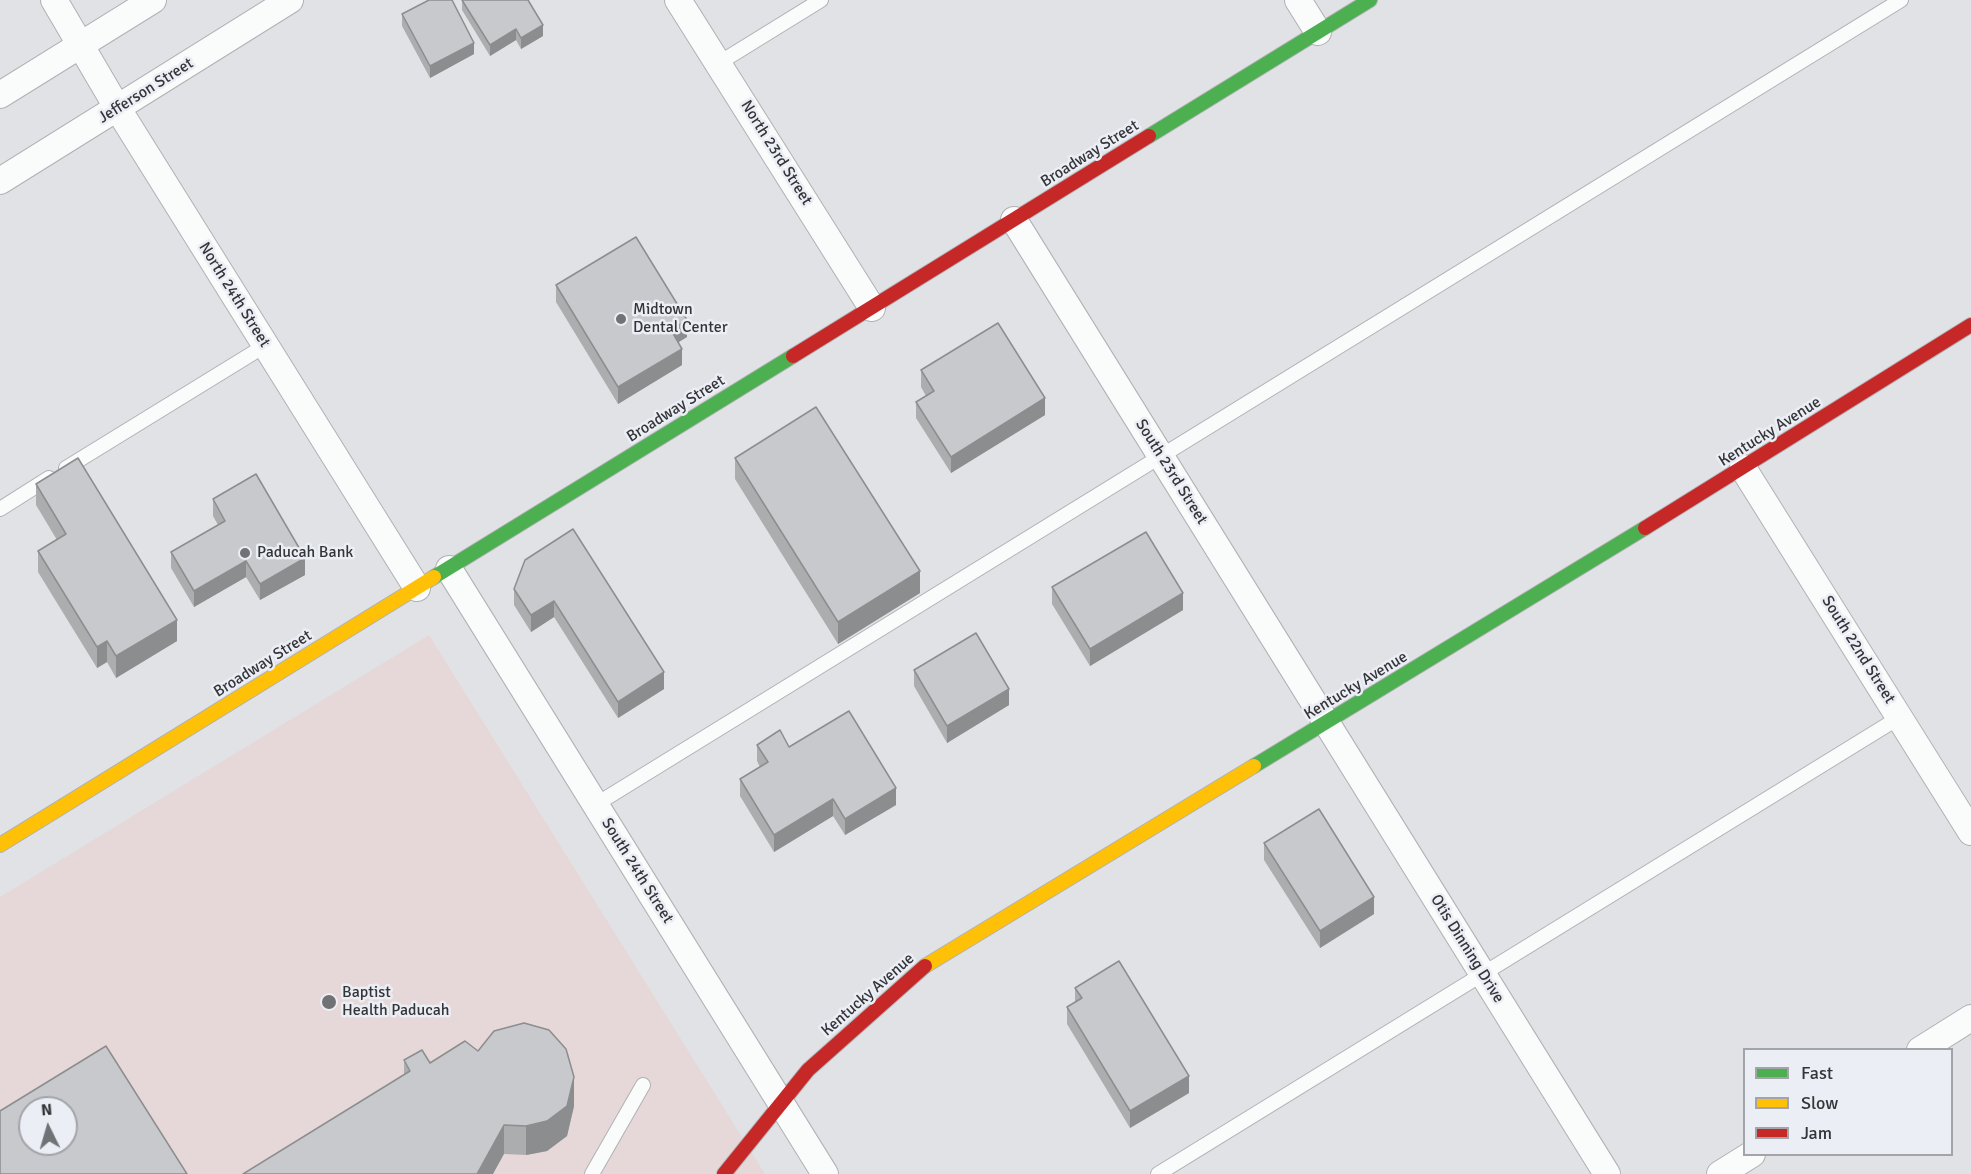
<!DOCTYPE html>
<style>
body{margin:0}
#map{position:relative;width:1971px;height:1174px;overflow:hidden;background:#e0e2e5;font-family:Signika,sans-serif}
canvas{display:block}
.legend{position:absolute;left:1743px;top:1048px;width:210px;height:108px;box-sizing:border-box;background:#ebeef5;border:2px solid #a2a4a9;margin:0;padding:8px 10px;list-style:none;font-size:18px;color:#343538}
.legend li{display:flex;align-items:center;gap:12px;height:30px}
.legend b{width:30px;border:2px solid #a2a4a9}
.north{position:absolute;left:18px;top:1096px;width:60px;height:60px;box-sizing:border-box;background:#ebeef5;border:2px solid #a2a4a9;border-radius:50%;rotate:355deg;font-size:16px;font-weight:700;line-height:24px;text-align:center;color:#343538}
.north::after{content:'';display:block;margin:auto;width:21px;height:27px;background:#707275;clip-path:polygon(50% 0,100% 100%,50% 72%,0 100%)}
</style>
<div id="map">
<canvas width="1971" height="1174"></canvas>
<ul class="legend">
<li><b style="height:8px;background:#4caf50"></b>Fast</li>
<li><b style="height:8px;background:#ffc107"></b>Slow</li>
<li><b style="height:8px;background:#c62828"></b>Jam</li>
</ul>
<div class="north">N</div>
</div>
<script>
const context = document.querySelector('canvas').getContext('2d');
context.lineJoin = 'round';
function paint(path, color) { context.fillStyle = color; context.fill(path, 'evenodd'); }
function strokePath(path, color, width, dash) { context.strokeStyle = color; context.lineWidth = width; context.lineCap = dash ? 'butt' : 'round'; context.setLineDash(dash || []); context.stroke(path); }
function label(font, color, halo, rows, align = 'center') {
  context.font = font + ' Signika,sans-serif'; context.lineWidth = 5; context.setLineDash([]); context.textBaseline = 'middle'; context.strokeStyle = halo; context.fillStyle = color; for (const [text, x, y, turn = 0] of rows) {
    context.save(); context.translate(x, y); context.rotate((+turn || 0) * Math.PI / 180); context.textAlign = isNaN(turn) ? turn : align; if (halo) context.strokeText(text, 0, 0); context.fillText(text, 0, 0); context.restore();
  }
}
paint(new Path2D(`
 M429,635l336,539h-765v-277zM30,1108h36v36h-36z`), '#e6d8d8');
const lane = new Path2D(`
 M719,63l102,-63
 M66,468l200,-123
 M0,509l49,-31
 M595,805l1306,-805
 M592,1174l51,-89
 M1158,1174l742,-457`);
const street = new Path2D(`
 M54,0l64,109 299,479
 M678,0l194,308
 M1298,0l20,32
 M0,95l153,-95
 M0,181l290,-181
 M1014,220l593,954
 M1743,468l228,364
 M449,569l376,605
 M1920,1050l51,-32
 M1720,1174l32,-20`);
const fast = new Path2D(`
 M1149,136l221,-136
 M434,577l359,-221
 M1254,766l391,-238`);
const slow = new Path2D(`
 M0,845l434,-268
 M925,966l329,-200`);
const jam = new Path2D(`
 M793,356l356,-220
 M1645,528l326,-203
 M724,1174l84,-104 117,-104`);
strokePath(lane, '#b0b1b4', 16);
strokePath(street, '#b0b1b4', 28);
strokePath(fast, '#b0b1b4', 16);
strokePath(slow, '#b0b1b4', 16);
strokePath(jam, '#b0b1b4', 16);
strokePath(lane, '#fafbfb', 14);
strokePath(street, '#fafbfb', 26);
strokePath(fast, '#4caf50', 14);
strokePath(slow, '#ffc107', 14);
strokePath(jam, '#c62828', 14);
paint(new Path2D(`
 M462,0h66l15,36 -22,13 -5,-9 -26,16 -28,-46z
 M402,14l72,40 -44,24 -28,-52z
 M556,285l131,52 -9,5 4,23 -64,39 -62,-102z
 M921,370l124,45 -94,58 -35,-55v-16l10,-6 -5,-9z
 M735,458l185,135 -82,51 -103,-165z
 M36,484l141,157 -61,37 -9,-16 -10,6 -59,-96v-21l19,-11 -21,-35z
 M213,499l92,76 -45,25 -14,-23 -52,30 -23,-39v-16l47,-27 -5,-9z
 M525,560l139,129 -46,29 -64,-101 -23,15 -17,-27v-16z
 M1052,587l131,23 -93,56 -38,-62z
 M914,670l95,35 -62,38 -33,-57z
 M757,745l32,2 107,58 -51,30 -12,-19 -59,36 -34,-56v-17l20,-12 -3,-6z
 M1264,843l110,71 -54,34 -56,-88z
 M1075,988l114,105 -59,35 -63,-104v-17l8,-5z
 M478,1051l96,55 -7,30 -20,15 -21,4 -22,-1 -100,-79v-15l26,3z`), '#acadaf');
paint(new Path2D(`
 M543,25v11l-22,13v-11z
 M516,29v11l-26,16v-11z
 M474,43v11l-44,24v-12z
 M687,320v17l-16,10v-17z
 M682,349v16l-64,39v-17z
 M1045,398v17l-94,58v-16z
 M305,558v17l-45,25v-16z
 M246,561v16l-52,30v-16z
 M920,571v22l-82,51v-22z
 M1183,593v17l-93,56v-17z
 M554,601v16l-23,15v-17z
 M177,620v21l-61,37v-22z
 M107,641v21l-10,6v-21z
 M664,672v17l-46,29v-16z
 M1009,689v16l-62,38v-17z
 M896,788v17l-51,30v-16z
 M833,799v17l-59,36v-17z
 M1374,897v17l-54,34v-17z
 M1189,1076v17l-59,35v-17z
 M574,1077v29l-7,30 -20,15 -21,4v-29z
 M504,1125v29l-11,20h-16z`), '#8c8d8f');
const building = new Path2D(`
 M429,0h23l22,43 -44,23 -28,-52z
 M462,0h66l15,25 -22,13 -5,-9 -26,16z
 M636,237l51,83 -16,10 11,19 -64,38 -62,-102z
 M998,323l47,75 -94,59 -35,-55 18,-11 -13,-21z
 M816,407l104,164 -82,51 -103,-164z
 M78,458l99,162 -61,36 -9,-15 -10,6 -59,-96 28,-17 -30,-50z
 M256,474l49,84 -45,26 -14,-23 -52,30 -23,-39 54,-31 -12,-22z
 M573,529l91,143 -46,30 -64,-101 -23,14 -17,-26 11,-29z
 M1146,532l37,61 -93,56 -38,-62z
 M976,633l33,56 -62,37 -33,-56z
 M849,711l47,77 -51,31 -12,-20 -59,36 -34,-56 28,-17 -11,-17 23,-15 9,17z
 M1319,809l55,88 -54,34 -56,-88z
 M1119,961l70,115 -59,35 -63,-104 15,-9 -7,-10z
 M524,1023l25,7 17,19 8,28 -7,29 -20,15 -21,5 -22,-1 -27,49h-234l167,-103 -6,-11 18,-10 8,13 35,-22 13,10 16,-20z
 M106,1046l81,128h-187v-63zM30,1108h36v36h-36z`);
paint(building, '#c8c9cc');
strokePath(building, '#8c8d8f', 1.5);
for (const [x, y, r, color] of [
 [621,319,6,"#707275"],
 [245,553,6,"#707275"],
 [329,1002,8,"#707275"]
]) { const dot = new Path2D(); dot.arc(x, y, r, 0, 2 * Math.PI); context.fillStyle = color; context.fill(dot); strokePath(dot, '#ebeef5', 2); }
label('16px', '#343538', '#ebeef5', [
 ["Jefferson Street",146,91,-32],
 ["North 23rd Street",776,153,58],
 ["Broadway Street",1090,154,-32],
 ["North 24th Street",234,295,58],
 ["Broadway Street",676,409,-32],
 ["Kentucky Avenue",1770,432,-32],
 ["South 23rd Street",1171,472,58],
 ["South 22nd Street",1858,650,58],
 ["Broadway Street",263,664,-32],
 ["Kentucky Avenue",1356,686,-31],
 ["South 24th Street",637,871,58],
 ["Otis Dinning Drive",1467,949,58],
 ["Kentucky Avenue",868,995,-41]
]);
label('16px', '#343538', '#ebeef5', [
 ["Midtown",633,310],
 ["Dental Center",633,328],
 ["Paducah Bank",257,553],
 ["Baptist",342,993],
 ["Health Paducah",342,1011]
], 'left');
</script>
